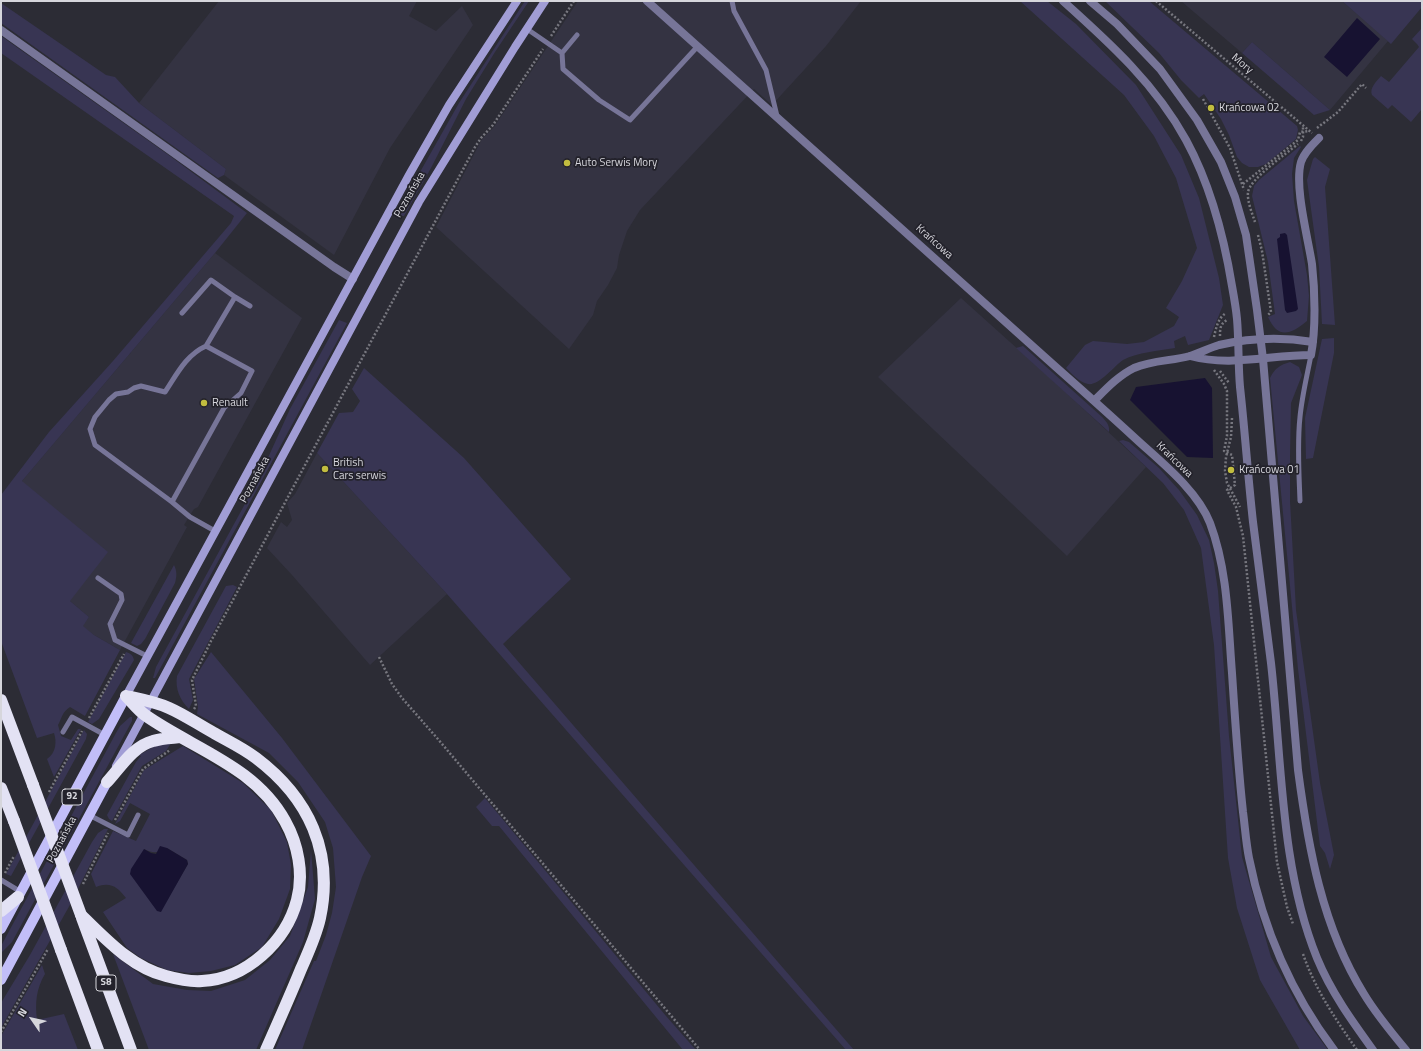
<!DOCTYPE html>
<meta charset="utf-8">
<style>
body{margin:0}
#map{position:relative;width:1423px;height:1051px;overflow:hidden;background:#2c2c35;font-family:"Titillium Web",sans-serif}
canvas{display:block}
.frame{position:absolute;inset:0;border:2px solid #d6d6dc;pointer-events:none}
.north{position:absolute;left:12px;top:999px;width:40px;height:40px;-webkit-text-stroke:3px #23222b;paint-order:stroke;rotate:304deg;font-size:11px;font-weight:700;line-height:16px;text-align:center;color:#d6d6dc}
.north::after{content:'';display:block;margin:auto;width:14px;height:18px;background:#d6d6dc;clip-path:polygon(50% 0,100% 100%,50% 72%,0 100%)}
</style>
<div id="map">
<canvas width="1423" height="1051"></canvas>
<div class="frame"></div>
<div class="north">N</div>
</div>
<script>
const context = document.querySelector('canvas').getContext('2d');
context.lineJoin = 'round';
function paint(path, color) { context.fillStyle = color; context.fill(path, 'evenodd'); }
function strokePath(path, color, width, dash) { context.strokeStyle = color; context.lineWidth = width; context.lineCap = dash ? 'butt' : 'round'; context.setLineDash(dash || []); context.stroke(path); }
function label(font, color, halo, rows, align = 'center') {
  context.font = font + ' "Titillium Web",sans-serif'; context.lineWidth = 3.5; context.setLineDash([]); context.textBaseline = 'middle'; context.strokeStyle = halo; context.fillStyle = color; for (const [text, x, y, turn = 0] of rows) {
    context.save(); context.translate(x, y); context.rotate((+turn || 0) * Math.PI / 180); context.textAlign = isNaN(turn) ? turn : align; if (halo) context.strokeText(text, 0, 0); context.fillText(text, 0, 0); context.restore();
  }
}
paint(new Path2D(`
 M219,1h198l-8,15 27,15 26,-25 11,19 -83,123 -56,107 -110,-80 2,-6 -87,-66z
 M578,1h283l-35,45 -54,59 -18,-16 -114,121 -13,21 -8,24 -2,13 -9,17 -11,16 -4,14 -24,34 -133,-122 46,-88 12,-12z
 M1181,1h161l46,40 -58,69 -78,-68 -10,11z
 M215,253l87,65 -104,189 -4,2 -10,16 3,2 -67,123 -26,-15 -12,-9 7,-9 -19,-16 -48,-120z
 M961,298l88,79 97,90 -79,89 -189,-179z
 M317,453l130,141 -77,71 -78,-90 -25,-27 14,-26 6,5 5,-7 -5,-17 8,-9z`), '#343342');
paint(new Path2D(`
 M525,1h4l-34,51 -29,47 -35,69 -27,48h-5l-2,-2 1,-3 61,-108z
 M1020,1h27l29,23 60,61 45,70 18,43 20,80 4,27 -14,35 -21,5 -3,-9 -11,5 1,7c-17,3 -37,4 -52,12 -9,6 -24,26 -35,24 -9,-2 -16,-10 -22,-16l19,-23 8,-4 34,3 17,-2 30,-16 5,-9 -13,-9 16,-27 15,-33 -21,-70 -22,-42 -30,-41z
 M1105,1h44l148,125 1,4 -2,9 -30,25 -8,3h-9l-7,-4 -5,-6 -8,-22 -8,-16 -17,-25 -5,4 -18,-18 -22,-27z
 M1342,1h80v6l-31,37z
 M1,3l105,72 9,2 24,26 87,66 -2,6 -6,3 -217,-155z
 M1422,28v81l-11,13 -19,-17 -4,4 -16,-14c-3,-7 5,-14 9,-19l8,6 30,-35 -2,-3 -5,-5z
 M1,36l169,120 77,57 -32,40 -193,228 86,71 -38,49 19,16 -6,9 11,9 26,15 -35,66 -15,-9c-8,5 -8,11 -12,18l3,11 10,4 7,-11h3l-27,48 -7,-18c9,-6 10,-17 7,-26l-17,5 -36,-97v-146l48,-63 64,-71 118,-138 3,-7 -233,-163z
 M1252,42l78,68 -16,5 -72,-62z
 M1300,146l1,1 -7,11 -2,16 2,27 13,74 2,21 -2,25c-17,14 -29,18 -39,-4l7,-3 -7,-52 -16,-66 2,-10 5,-6z
 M1315,157l15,12 -5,18 10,138 -13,-1 -3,-57 -12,-87 6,-21z
 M339,320l8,3 -192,355h-2l3,-11 102,-187 32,-71z
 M1334,338v15l-21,105 -7,1 -1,-41 17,-79z
 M1023,346l78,70c5,5 9,9 8,16l-93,-84z
 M1290,362l9,5 3,8 -11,28 -1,54v44l6,109 24,173 14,72 -4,14 -5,-16 -5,-7 -22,-177 -28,-291c5,-10 10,-13 20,-16z
 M364,368l100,90 107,121 -68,65 351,406h-8l-399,-456 -130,-141 22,-40 14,-1 7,-11 -8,-12z
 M1123,440l6,2 30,26 20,22 18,25 12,25 5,23 4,28 11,145 13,121 29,100 32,59 25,34h-28l-40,-70 -23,-72 -9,-50 -14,-213 -13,-97 -17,-38 -21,-27 -44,-42z
 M174,565c3,6 3,11 1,18l-30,56 -4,5 -4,2 -6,-3z
 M233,585l4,2 -48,92 4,21 -4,9c-9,-9 -14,-20 -12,-33l49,-90z
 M126,652c4,1 7,3 8,8l-35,59 -7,5 -4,-2z
 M211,652l71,86 89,118 -9,21 -60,173h-27l39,-89h2l10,-26 6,-22 4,-26 -3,-39 -8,-26 -27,-40 -29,-29 -72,-39 1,-7 -4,-28z
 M130,717h2v4l-120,221 -11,11v-7l115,-213 4,-7z
 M84,730l3,4 -1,5 -75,137 -5,-2z
 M171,743l-5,8 -24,15 -30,55 -3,-2 -2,-4 29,-53 5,-6 -2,-1 16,-9z
 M183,746l60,37 28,27 16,32 4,23 -1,24 -11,30 -17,28 -27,18 -24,6 -22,2 -22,-3 -26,-12 -14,-10 -24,-36 23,-14c-8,-11 -16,-17 -30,-11l-5,-13 22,-43 23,10 14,-27 -20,-11 -10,18 -5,3 29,-54zM167,848l20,12 1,4 -28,48 -16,-63c10,5 14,4 23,-1z
 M485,798l181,218 30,34h-13l-184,-224h-7l-16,-19z
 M104,829h4l-37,74 -70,125v-25l29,-48 62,-113 6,-9z
 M311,850l4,49 -12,43 -47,108h-107l-36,-96 40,30 34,6 24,1 34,-11 25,-20 20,-24 18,-49z
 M42,965l3,9c-9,15 -10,29 -8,46l27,-6 14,36h-69l-3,-1 -1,1h-4v-14z`), '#383553');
paint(new Path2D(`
 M1357,18l23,21 -33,38 -23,-20z
 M1285,233l2,2 11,74 -2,2 -9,2 -2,-3 -8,-71 3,-2v-3z
 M1205,378l7,10 1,70 -26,-1 -57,-57 6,-13z
 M160,846l7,2 20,12 1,4 -27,48 -4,-1 -27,-37 1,-5 13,-20 7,4 5,1z`), '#171231');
strokePath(new Path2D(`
 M1156,1l156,132
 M551,36l23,-35
 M1203,99l27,49 14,42
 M1317,128l21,-16 24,-28 4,4
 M1301,141l2,-4v-10
 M1243,184l55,-44 2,-8 9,-1
 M1255,222c-3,-9 -8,-21 -7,-30 2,-13 39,-39 50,-48
 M1258,235l4,16 9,61 -3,3
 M1220,336c0,-7 0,-12 7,-16
 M1214,337c2,-9 4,-19 12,-24
 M1214,370l10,14 3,7v45l-3,15 8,4 3,30 -8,5 9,17 7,29 34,326 10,45 6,17
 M1220,371l9,12
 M1232,418l-1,19 -5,20 -1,14 2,12 13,24
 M379,657l13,27 10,14 35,40 263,312
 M194,709l2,-3 -4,-26 19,-39 264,-494 6,-9 12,-13 50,-76
 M89,718l35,-64
 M49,792l33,-61
 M115,820l28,-51 27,-19
 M5,873l9,-17
 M83,884l25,-51
 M1303,954c12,35 33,66 54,96
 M1,1032l47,-83`), '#77777f', 2.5, [2, 2]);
strokePath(new Path2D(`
 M732,1l2,10 32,59 11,46
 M527,29l35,24 15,-18
 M562,53l1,16 36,31 31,20 68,-74
 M235,297l15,9
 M182,313l29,-33 24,17 -29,49
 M1300,501c-1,-28 -3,-57 0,-84 2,-21 7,-41 11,-62
 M172,502l-77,-57 -5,-16 5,-12 14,-17 7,-6 12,-2 6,-4 7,-2 24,6c12,-18 21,-37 41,-46l46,25 -11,22 -17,15 -52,94 18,15 25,14
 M98,578l23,16 1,6 -12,24 5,16 32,16
 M63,732l9,-15 33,18
 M89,815l39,20 10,-20
 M1,880l20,12`), '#777598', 5);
strokePath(new Path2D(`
 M647,1c137,122 274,244 410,367 26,23 53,47 79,71 25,23 61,51 74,84 18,48 18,100 22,150 3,46 6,93 11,139 2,15 3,31 6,46 14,70 42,135 85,192
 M1,30l333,237 19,12
 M1190,356c40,11 80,-1 121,-1 5,-26 4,-64 1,-91 -4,-26 -18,-78 -11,-102 3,-9 11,-17 18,-24
 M1094,401c12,-12 24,-25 40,-33 18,-8 38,-7 56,-12 10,-3 19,-8 29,-11 31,-7 63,-8 94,-3`), '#777598', 8);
strokePath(new Path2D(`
 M1063,1c47,42 93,84 123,139 24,44 38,97 46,146 2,11 4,22 5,33 2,23 1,45 3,68 5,45 8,90 13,135 6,47 12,94 18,141 11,97 9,204 46,295 14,34 35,63 56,92
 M1090,1l27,23 43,45 37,51 24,42 14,35 11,38 11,75 6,49 35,411c10,76 24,157 66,224 12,20 27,38 42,56`), '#777598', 8);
strokePath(new Path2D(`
 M126,696l283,-521 40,-70 68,-104
 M116,766l303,-564 96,-155 30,-46`), '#a19dd5', 8);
strokePath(new Path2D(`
 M1,929l125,-233
 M1,980l106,-198`), '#c2bef8', 10);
strokePath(new Path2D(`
 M126,696c14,3 30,6 43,12 16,7 30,17 45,25 14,8 29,15 42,25 53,40 78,94 64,160 -4,18 -12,35 -19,51 -11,27 -23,54 -35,81
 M1,700l32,85
 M107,782c13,-14 26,-36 46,-41 9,-3 19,-3 28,-4
 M1,788l13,33
 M1,911l17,-14
 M81,915c25,24 50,52 85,61 11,3 24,6 36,5 44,-2 84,-39 95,-81 7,-26 1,-56 -12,-79 -30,-55 -92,-72 -140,-106 -7,-5 -13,-13 -19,-19
 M82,918l49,132
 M61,950l37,100`), '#e3e2f4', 12);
strokePath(new Path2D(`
 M33,785l48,130
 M14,821l47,129`), '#e3e2f4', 12);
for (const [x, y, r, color] of [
 [1211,108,4,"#c2bd3f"],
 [567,163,4,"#c2bd3f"],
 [204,403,4,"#c2bd3f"],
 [325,469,4,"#c2bd3f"],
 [1231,470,4,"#c2bd3f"]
]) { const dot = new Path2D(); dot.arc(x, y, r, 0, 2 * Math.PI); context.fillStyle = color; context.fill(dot); strokePath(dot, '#23222b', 1.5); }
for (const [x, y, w] of [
 [72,797,20],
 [106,983,20]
]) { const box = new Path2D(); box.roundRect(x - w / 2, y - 8, w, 16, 3); context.fillStyle = '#23222b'; context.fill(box); strokePath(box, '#d6d6dc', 1); }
label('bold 10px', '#d6d6dc', null, [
 ["92",72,797],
 ["S8",106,983]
]);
label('11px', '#d6d6dc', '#23222b', [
 ["Mory",1242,64,40],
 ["Poznańska",410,195,-60],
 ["Krańcowa",934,242,42],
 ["Krańcowa",1174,460,44],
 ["Poznańska",255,480,-62],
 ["Poznańska",62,840,-62]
]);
label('11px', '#d6d6dc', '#23222b', [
 ["Krańcowa 02",1219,108],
 ["Auto Serwis Mory",575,163],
 ["Renault",212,403],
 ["British",333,463],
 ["Cars serwis",333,476],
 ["Krańcowa 01",1239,470]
], 'left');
</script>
